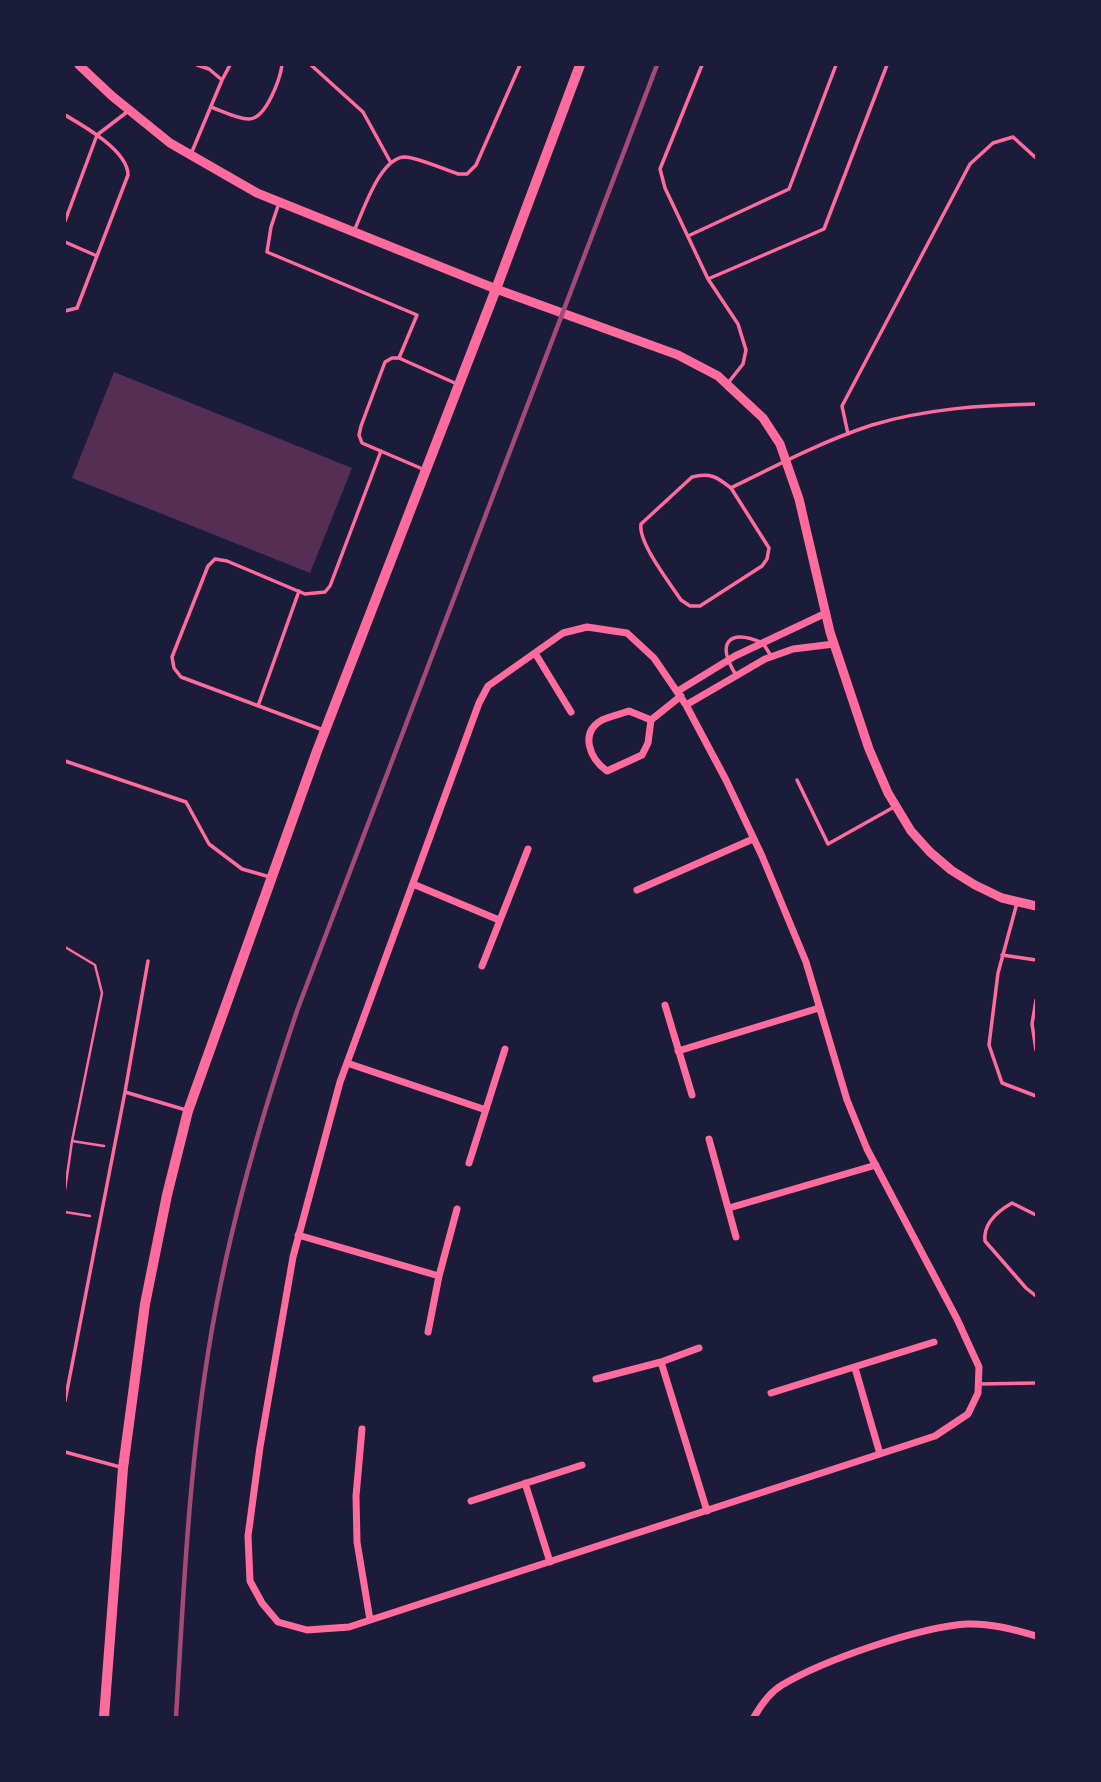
<!DOCTYPE html>
<style>
body{margin:0}
#map{position:relative;width:1101px;height:1782px;overflow:hidden;background:#1b1b3a;font-family:Commissioner,sans-serif}
canvas{display:block}
.frame{position:absolute;inset:0;border:66px solid #1b1b3a;pointer-events:none}
</style>
<div id="map">
<canvas width="1101" height="1782"></canvas>
<div class="frame"></div>
</div>
<script>
const context = document.querySelector('canvas').getContext('2d');
context.lineJoin = 'round';
function paint(path, color) { context.fillStyle = color; context.fill(path, 'evenodd'); }
function strokePath(path, color, width, dash) { context.strokeStyle = color; context.lineWidth = width; context.lineCap = dash ? 'butt' : 'round'; context.setLineDash(dash || []); context.stroke(path); }
paint(new Path2D(`
 M114,372l238,96 -42,105 -238,-95z`), '#542f53');
strokePath(new Path2D(`
 M65,947l30,18 7,28 -30,148 -7,49
 M72,1141l32,5
 M65,1212l25,4`), '#ff6b9d', 2.5);
strokePath(new Path2D(`
 M311,65l52,47 28,51
 M702,65l-42,104 5,19 43,91 30,45 8,26 -3,14 -15,19
 M222,80l8,-15
 M211,107c11,4 26,12 38,12 17,0 31,-40 33,-54
 M65,115c19,11 63,36 63,60l-51,133 -12,3
 M191,154l31,-74 -13,-11 -12,-4
 M279,203l-8,24 -4,25 150,63 -18,43 58,26
 M65,221l32,-86 30,-23
 M354,231c9,-19 26,-74 51,-74 11,0 41,13 53,17h9l9,-9 44,-100
 M688,236l101,-47 47,-124
 M65,242l32,14
 M708,279l116,-50 63,-164
 M399,358h-7l-7,4 -24,64 -2,9 3,8 63,27
 M848,434l-6,-28 128,-242 23,-21 20,-6 23,21
 M731,488l38,60 -2,11 -5,7 -62,40h-10l-9,-6c-11,-17 -43,-57 -40,-76l51,-47c18,-5 25,0 39,11 46,-23 92,-47 141,-63 53,-16 110,-20 164,-21
 M736,675c-20,-32 -8,-47 27,-32l8,13
 M258,706l41,-115
 M323,730l-142,-53 -7,-9 -2,-11 36,-91 7,-7 12,2 78,33 20,-2 5,-6 51,-135
 M65,761l121,41 23,42 33,25 28,8
 M797,780l31,64 66,-37
 M1017,903l-19,70 -9,72 13,38 34,13
 M1002,955l34,5
 M1036,1000l-4,24 4,26
 M125,1092l61,18
 M1036,1215l-24,-12c-14,8 -29,21 -27,38l41,47 10,8
 M978,1384l58,-1
 M65,1401l60,-309 23,-131
 M65,1452l55,15`), '#ff6b9d', 3.5);
strokePath(new Path2D(`
 M587,627l40,6 27,25 32,47 40,75 36,76 44,106 41,138 20,49 90,170 22,48 -1,26 -10,21 -33,22 -586,191 -42,3 -29,-8 -16,-19 -12,-22 -2,-45 12,-89 33,-190 47,-175 139,-379 9,-17 75,-53z
 M535,653l36,59
 M678,691l57,-35 91,-43
 M686,705l79,-46 28,-10 41,-5
 M651,720l-22,-9c-8,3 -19,5 -27,9 -23,13 -12,39 5,51l35,-16 6,-12 3,-23 30,-24
 M413,884l86,36
 M637,890l116,-51
 M482,966l46,-117
 M665,1005l27,90
 M678,1051l141,-43
 M347,1063l139,47
 M709,1139l27,98
 M469,1163l36,-114
 M729,1208l147,-43
 M298,1235l141,41
 M428,1332l11,-56 18,-67
 M661,1362l46,149
 M855,1368l25,86
 M596,1379l65,-17 38,-14
 M771,1393l163,-51
 M362,1429l-6,67 1,46 13,78
 M525,1483l25,79
 M471,1501l111,-36
 M754,1717c7,-12 16,-25 28,-32 42,-25 137,-58 185,-61 23,-1 47,5 69,12`), '#ff6b9d', 7);
strokePath(new Path2D(`
 M79,65l33,31 58,47 87,50 239,96 182,66 40,21 45,42 17,26 19,55 31,133 39,117 19,44 23,38 19,21 21,18 24,15 27,13 34,8`), '#ff6b9d', 9);
strokePath(new Path2D(`
 M104,1717l19,-249 22,-164 22,-109 21,-84 129,-360 179,-462 84,-224`), '#ff6b9d', 10);
strokePath(new Path2D(`
 M176,1717c7,-115 12,-230 29,-344 18,-125 53,-247 93,-365l359,-943`), '#a44b75', 4.5);
</script>
